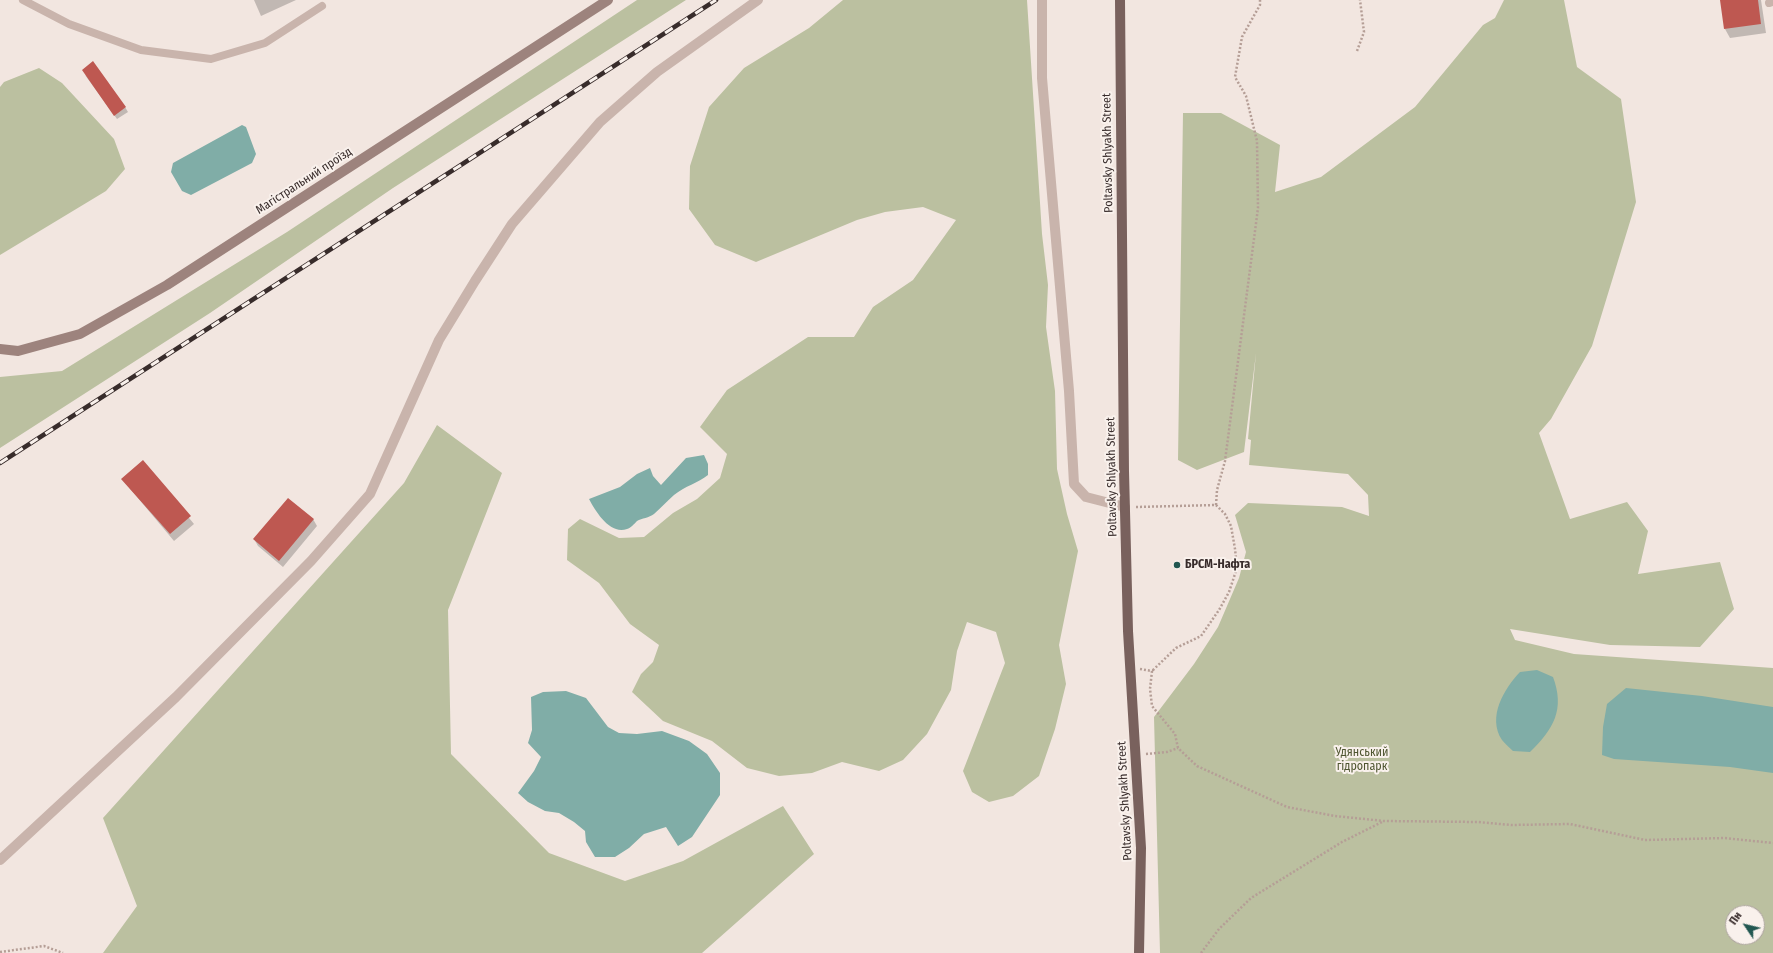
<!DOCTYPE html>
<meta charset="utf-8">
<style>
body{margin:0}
#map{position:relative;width:1773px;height:953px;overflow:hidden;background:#f2e6e0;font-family:"Fira Sans Condensed",sans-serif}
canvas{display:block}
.north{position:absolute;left:1725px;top:905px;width:40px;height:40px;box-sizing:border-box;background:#f9f1ec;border:1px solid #aca29f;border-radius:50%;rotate:305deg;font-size:11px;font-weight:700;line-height:16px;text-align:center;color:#382c2b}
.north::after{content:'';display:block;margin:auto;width:14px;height:18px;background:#225751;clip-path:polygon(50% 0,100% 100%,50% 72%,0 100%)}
</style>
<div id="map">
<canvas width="1773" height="953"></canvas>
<div class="north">Пн</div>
</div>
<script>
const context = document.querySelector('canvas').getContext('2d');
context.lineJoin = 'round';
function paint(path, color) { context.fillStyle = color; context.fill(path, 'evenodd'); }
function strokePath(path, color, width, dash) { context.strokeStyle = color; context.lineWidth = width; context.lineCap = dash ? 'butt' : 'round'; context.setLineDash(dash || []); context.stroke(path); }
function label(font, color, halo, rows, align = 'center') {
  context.font = font + ' "Fira Sans Condensed",sans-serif'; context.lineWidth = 4; context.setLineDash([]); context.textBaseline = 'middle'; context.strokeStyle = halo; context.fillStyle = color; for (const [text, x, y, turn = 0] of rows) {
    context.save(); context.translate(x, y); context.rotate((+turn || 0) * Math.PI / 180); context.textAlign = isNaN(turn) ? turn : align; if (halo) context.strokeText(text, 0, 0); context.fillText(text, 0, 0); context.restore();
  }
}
paint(new Path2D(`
 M637,0h49l-293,188 -183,125 -210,135v-71l62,-6 225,-139z
 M843,0h184l15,234 6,51 -2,42 9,64 2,78 10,45 11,37 -19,94 7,39 -11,45 -16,47 -26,20 -24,6 -17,-10 -9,-21 42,-108 -9,-31 -29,-10 -10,29 -6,39 -24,44 -24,26 -24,11 -37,-9 -30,11 -33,3 -32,-8 -35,-27 -49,-20 -31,-29 9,-18 12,-12 6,-17 -29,-21 -31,-41 -32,-23 1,-31 12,-10 39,19 25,-1 29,-24 24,-14 23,-21 7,-24 -27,-27 27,-37 81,-53h46l19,-30 40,-27 43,-60 -33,-13 -38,5 -28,8 -101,42 -41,-17 -26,-36 1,-43 19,-59 35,-39 65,-40z
 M1504,0h60l13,67 44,32 15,103 -44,144 -41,73 -12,14 31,86 57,-17 21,29 -10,43 82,-12 14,47 -34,38 -90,-2 -100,-16 5,11 59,14 199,14v285h-613l-6,-236 40,-53 24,-37 21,-49 7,-26 -11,-37 13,-12 94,4 27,9 -1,-21 -20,-21 -99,-9 2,-25 -3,-1 8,-86 -12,99 -47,18 -19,-10 5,-347h38l59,32 -5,47 46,-15 94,-70 68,-82 12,-7zM1733,913h24v24h-24z
 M39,68l23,15 52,56 11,30 -19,22 -106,64v-168l4,-5z
 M437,425l65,48 -54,137 3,144 98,99 76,28 58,-20 100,-55 31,48 -112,99h-599l34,-47 -34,-88 301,-335z`), '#bbc0a0');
paint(new Path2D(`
 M242,125l4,2 10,27 -4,9 -61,32 -9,-4 -11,-19 2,-9z
 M704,455l4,9v11c-10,8 -23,11 -34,20 -7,6 -13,13 -20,19 -5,4 -12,4 -17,7 -3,3 -6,7 -10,8 -17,6 -31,-17 -38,-30l31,-12 17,-13 13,-6 3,8 8,9 25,-27z
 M1537,670l16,7c12,32 1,52 -23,75l-17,-1c-4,-4 -8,-7 -11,-11 -15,-23 2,-51 18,-68z
 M1626,688l76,8 71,11v66l-43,-6 -116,-8 -12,-4 1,-28 4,-23z
 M566,691l20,7 22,29 11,6 18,1 25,-3 27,10 18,13 13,19v22l-28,42 -14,9 -12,-19 -22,7 -15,14 -14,9h-20l-9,-15 -1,-11 -11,-9 -15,-9 -14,-2 -17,-9 -10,-9 16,-22 7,-14 -13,-14 4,-13 -1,-33 12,-5z`), '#80ada7');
paint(new Path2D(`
 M254,0h42l-35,16z
 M1721,0h40l5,33 -36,5 -5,-9z
 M85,75l40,32 3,5 -11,7z
 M143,462l51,62 -20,17 -52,-62z
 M313,519l4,7 -34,41 -25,-21 -4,-7z`), '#0003');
paint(new Path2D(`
 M1720,0h38l3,24 -37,5z
 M93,61l33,46 -12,9 -32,-46z
 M143,460l48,56 -21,18 -49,-55z
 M288,498l26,21 -35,42 -26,-22z`), '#be5851');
strokePath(new Path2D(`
 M1357,51l7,-19 -4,-32
 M1216,505l1,-15 8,-29 33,-253 -1,-67 -11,-45 -11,-19 7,-40 18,-32v-5
 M1136,507l80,-2 9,9 6,12 4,23 2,19 -8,24 -10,18 -18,26 -25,12 -24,23
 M1140,669l12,2 -2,18 2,17 23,28 3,14 19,18 90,41 48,9 49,5 94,1 33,3 59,-1 75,16 79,-2 49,5
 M1146,754l21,-2 11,-4
 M0,952l44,-6 19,7
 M1201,953l18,-24 32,-31 91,-56 42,-21`), '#b59e96', 2.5, [2, 2]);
strokePath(new Path2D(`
 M23,0l46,24 72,26 70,9 54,-16 57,-37
 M1769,3l4,-1`), '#c9b4ac', 8);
strokePath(new Path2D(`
 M1042,0v78l27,313 5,93 12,13 39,10
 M0,860l176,-163 135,-136 59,-67 69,-154 36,-59 37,-57 88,-102 57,-50 101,-72`), '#c9b4ac', 10);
strokePath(new Path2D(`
 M0,349l18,2 62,-17 87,-49 441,-285`), '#9d837d', 10);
strokePath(new Path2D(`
 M1120,0l4,471 4,160 13,217 -2,105`), '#79615d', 10);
const rail = new Path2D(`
 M0,463l716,-463`);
strokePath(rail, '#382c2b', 4.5);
strokePath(rail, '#f9f1ec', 3, [9]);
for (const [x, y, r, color] of [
 [1177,565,4,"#225751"]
]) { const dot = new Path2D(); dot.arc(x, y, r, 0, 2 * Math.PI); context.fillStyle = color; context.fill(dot); strokePath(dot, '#f9f1ec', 1.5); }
label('12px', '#382c2b', '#f9f1ec', [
 ["Poltavsky Shlyakh Street",1108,153,-91],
 ["Магістральний проїзд",304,181,-33],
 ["Poltavsky Shlyakh Street",1112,477,-91],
 ["Poltavsky Shlyakh Street",1125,801,-93]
]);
label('bold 12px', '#382c2b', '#f9f1ec', [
 ["БРСМ-Нафта",1185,565]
], 'left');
label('12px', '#4e5530', '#f9f1ec', [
 ["Удянський",1362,753],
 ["гідропарк",1362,767]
]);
</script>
